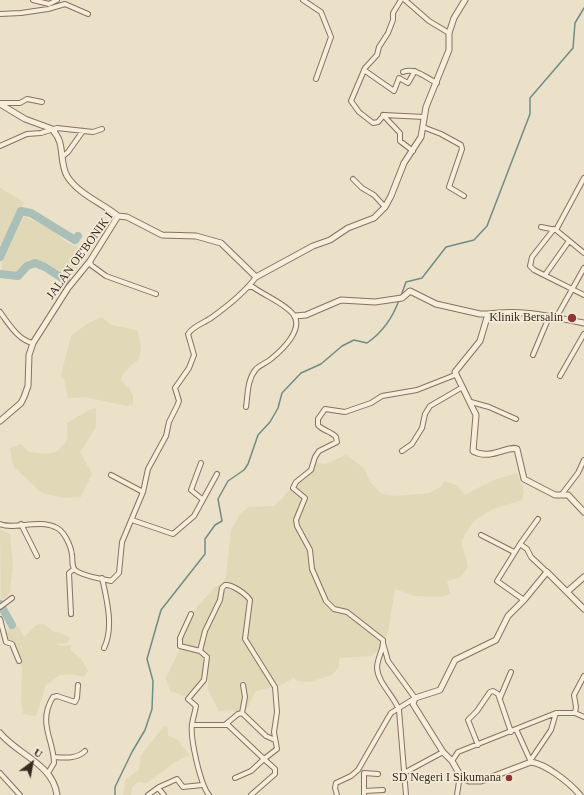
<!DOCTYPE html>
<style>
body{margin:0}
#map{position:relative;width:584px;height:795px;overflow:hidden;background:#ebe0c8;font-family:Georgia,serif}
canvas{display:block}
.north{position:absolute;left:12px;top:743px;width:40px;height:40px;-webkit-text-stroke:3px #f3ead7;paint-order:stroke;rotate:32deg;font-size:11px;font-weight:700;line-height:16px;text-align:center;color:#372b21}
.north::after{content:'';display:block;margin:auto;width:14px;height:18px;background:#372b21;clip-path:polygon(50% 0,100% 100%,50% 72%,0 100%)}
</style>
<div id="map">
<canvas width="584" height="795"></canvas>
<div class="north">U</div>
</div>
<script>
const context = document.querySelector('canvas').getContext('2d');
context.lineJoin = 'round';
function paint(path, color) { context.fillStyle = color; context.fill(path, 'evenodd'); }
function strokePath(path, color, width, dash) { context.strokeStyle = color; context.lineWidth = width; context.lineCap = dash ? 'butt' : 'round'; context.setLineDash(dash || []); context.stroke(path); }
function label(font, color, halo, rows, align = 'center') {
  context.font = font + ' Georgia,serif'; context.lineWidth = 3.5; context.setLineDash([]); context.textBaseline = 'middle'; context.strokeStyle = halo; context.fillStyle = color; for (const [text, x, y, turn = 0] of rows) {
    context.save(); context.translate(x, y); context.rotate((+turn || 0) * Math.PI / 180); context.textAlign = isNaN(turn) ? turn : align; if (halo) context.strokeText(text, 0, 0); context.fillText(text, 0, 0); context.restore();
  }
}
paint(new Path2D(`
 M0,188l24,14 -24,44z
 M24,216l28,14 14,12 17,8 2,4 -16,24 -22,-15 -9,-3h-9l-11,12 -16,-1v-9z
 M99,318h4l8,7 26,5 4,15 -1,10 -2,5 -7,5 -9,10 -1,6 8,7 4,8v8l-6,2 -42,-9 -17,1 -4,-19 -3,-4 10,-39 16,-12z
 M96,408v19l-16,25 12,22 -11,23 -18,1 -21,-5 -27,-25 -3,-6 -2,-14 11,-4 8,8 18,2 9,-2 8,-7 4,-8 -1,-14 22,-13z
 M346,455l18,13 6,14 12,12 15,2 32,-3 13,-7 2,-5 12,4 9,10 26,-14 26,-8 7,18 -2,9 -29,9 -19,12 -13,20 7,25 -7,11 -14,4 3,13 -10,3 -25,-1 -20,-7 -7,43 -6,16 -11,8 -32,2v9l-7,8 -22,7 -13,-1 -3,-3 -13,7 -25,6 -12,23 -13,-4 -12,1 -11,-21v-15l-23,21 -15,-5 -4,-13 16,-34 -1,-11 15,-25 19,-21 8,-4 3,-6 5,-47 10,-17 8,-6 25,-1 8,-7 14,-18 20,-18 9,1z
 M0,529l10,5 3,30 -3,28 -6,7h-3z
 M13,624l6,3 5,10 12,-12 8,-1 8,7 9,2 9,5 -3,5 -10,1 3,2 11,-1v5l11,10 6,11 -4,6 -12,-3 -12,1 -14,10 -10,31 -13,-2 -2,-14 1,-33 -14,-25 -1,-13z
 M164,726l4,2v8l10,4 11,15 -14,7 -28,21 -9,-1 -6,5 -1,8h-8l3,-16 13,-9 2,-15z`), '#e0d8b6');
strokePath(new Path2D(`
 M401,296l5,-14 16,-4 24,-31 28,-7 13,-14 43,-112v-16l43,-50 2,-25 9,-15
 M115,795v-8l17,-35 13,-22 7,-21 1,-28 -6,-22 14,-49 44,-56v-15l10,-14 7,-4 -4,-22 10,-18 16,-11 4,-6 10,-29 12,-13 8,-14 4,-15 19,-20 20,-9 21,-18 12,-6 13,3c16,-11 26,-26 32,-43`), '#708d85', 1.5);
strokePath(new Path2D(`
 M0,257l21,-46 10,2 44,27 3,-4
 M0,274l18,2 9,-10 8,-3 10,4 23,15
 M0,604l12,21`), '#a9bfb8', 8);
const minor = new Path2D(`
 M33,0l16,4 8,-4
 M303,0l18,12 10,25 -15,42
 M401,0l-8,13v7l-5,13 -9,14 -2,8 -12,13 -14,33 8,11 14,11 5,-1 6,-7 40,2
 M405,0l24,21 20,12
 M0,14l21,-1 27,-4 17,-5 23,10
 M364,70l30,21 5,-13 9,5 7,-12
 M403,72c12,-5 23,6 34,11
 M0,103h20l7,-4 15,3
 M383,115l17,18v8l13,10
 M423,127l18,7 20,11 1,4 -13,38 15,9
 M0,146l27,-12 14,-1 16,-5 36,4 9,-3
 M62,157l6,-5 15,-21
 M353,179l9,9 12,7 11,12
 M541,227l15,3 28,23
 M554,229l-22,28 -2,9 4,4 50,25
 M556,230l28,-52
 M90,261l1,4 15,11 50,18
 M545,275l24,-34
 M0,312c9,12 18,28 33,31
 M556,318l28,-50
 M533,355l16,-38
 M560,376l24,-42
 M471,402l18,5 27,12
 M246,407c2,-13 1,-27 10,-38 4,-4 10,-6 15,-10 10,-8 34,-30 22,-45 -10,-12 -28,-18 -40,-27h-4
 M402,451l10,-7 10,-16 3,-14 5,-8 31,-18
 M201,463l-10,27 11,9
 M111,475l32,17
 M562,494l16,-21 6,-13
 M132,520l41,14 21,-18 23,-42
 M0,524c13,6 39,-5 55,3 9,3 16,19 17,28 1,6 -1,10 3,15 9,7 25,8 36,11l8,-8 3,-31 21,-50 5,-23 18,-33 3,-14 8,-16 2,-5 -4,-13 14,-20 5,-13 -6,-21c5,-8 16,-11 23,-16 14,-10 35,-27 45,-41
 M21,524l16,32
 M481,535l33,17
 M520,544l18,-25
 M102,578c5,22 12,50 2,70
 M524,600l-27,-19 23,-37 7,5 4,8 16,15
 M0,607l12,-9
 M71,614l-2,-41 5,-4
 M191,614l-11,24v8l20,5
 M0,619l6,23 6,2 7,17
 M500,698l11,-26
 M242,713l3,-16 -2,-12
 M575,713l9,4
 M226,724l12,-10 4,-1 24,23 9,4
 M192,725h36l36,34 13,-10 -3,-17 3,-20 -2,-25 -30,-48 5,-39c-4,-6 -18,-16 -25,-15l-3,3 -2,12 -15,31 -5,20 7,6 -3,23 -16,19 8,7c-1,6 -3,12 -4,18 -2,14 8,60 17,71
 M516,729l15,33
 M478,745l-10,-25 9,-9 13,-19 3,-1 5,3 13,38
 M54,757c11,1 23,2 31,-6
 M452,761l6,-9 98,-39h19l1,-6 -2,-12 10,-19
 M530,761l21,-31 5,-17
 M0,773l20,22
 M48,773l6,-10c0,-23 -17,-40 -1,-66l4,-1 18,6 2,-4 1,-13
 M404,773l39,-21
 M235,778l16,-7 13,-12 11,10v5l-24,21
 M158,788l6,7
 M364,791l19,-1
 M148,795l11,-8 18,-8 6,8 19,-2
 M337,795l-2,-7 1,-5 15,-7 7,-6 30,-52 3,-5 24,-15 -27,-37 -5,-18
 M364,795v-22l14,1
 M406,795l-7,-85c-5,-14 -21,-27 -22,-42 0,-10 7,-19 6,-28l-36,-28 -13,-3 -8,-8 -14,-32 -2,-19 -13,-24 -1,-6 9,-22 -12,-10 3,-6 15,-12 4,-13 4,-6 18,-9 -1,-5c-5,-6 -13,-6 -18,-12v-6l7,-10 20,3 26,-9 11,-7 35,-6 38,-15
 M457,795l3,-20`);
const tertiary = new Path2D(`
 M0,104l25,15 30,11 -1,2c11,11 5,30 13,44 11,18 35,27 51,40
 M295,316l11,-1 35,-15 34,2 27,-4 8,-7 26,13 44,10h8
 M584,323c-32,-6 -63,-14 -96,-9l-8,27 -25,31 21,43 -3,36c17,10 35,-6 44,-2l7,30 31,16h13l16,17
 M0,421l21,-18 3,-6 4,-11 1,-31 4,-12 35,-55 22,-27 28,-45 9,1 35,18 34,1 25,7 35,34 57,-31 17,-6 18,-12 26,-10 11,-11 6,-11 13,-33 17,-26 5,-30 23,-57v-17l5,-15 11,-18
 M568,591l16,-14
 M0,733c18,22 53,31 57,62
 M580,795c-10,-12 -34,-31 -49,-33l-50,19h-12l-9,-6 -8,-14 -9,-9 -30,-48 2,-6 25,-8 15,-30 41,-20 12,-24 16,-16 23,-28 37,37`);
strokePath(minor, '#86725f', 6);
strokePath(tertiary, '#86725f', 7);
strokePath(minor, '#f6eddb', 4);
strokePath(tertiary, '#f6eddb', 5);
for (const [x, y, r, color] of [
 [572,318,5,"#8f3437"],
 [509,778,4,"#8f3437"]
]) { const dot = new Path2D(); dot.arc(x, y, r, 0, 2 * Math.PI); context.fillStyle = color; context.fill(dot); strokePath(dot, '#f3ead7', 1.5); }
label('12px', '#372b21', '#f3ead7', [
 ["JALAN OE'BONIK I",80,256,-54]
]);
label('12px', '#372b21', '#f3ead7', [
 ["Klinik Bersalin",563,318],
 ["SD Negeri I Sikumana",501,778]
], 'right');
</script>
